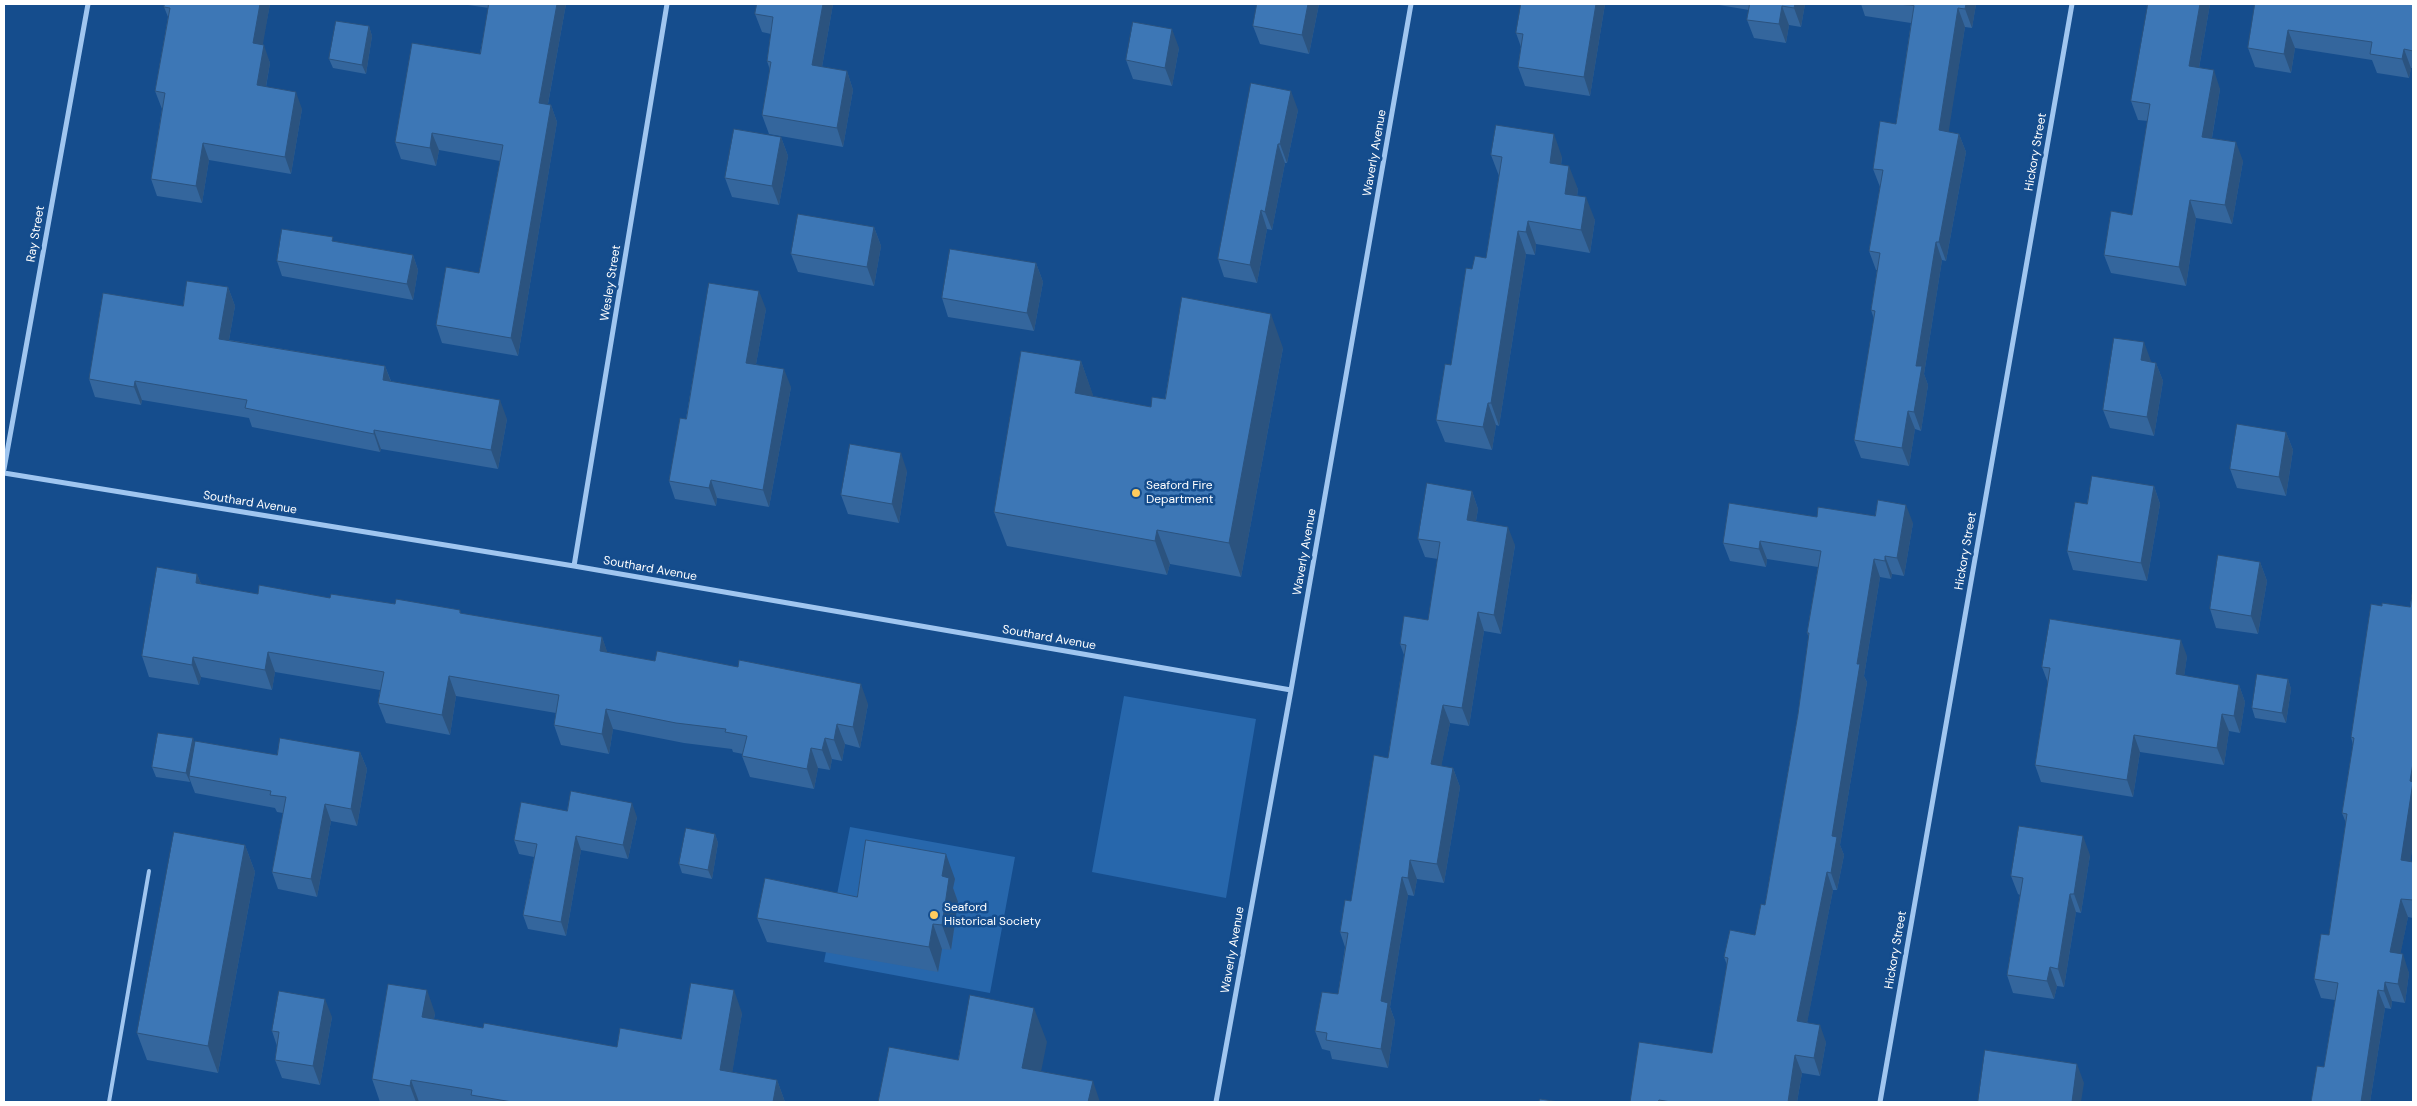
<!DOCTYPE html>
<style>
body{margin:0}
#map{position:relative;width:2417px;height:1106px;overflow:hidden;background:#154d8d;font-family:"DM Sans",sans-serif}
canvas{display:block}
.frame{position:absolute;inset:0;border:5px solid #fff;pointer-events:none}
</style>
<div id="map">
<canvas width="2417" height="1106"></canvas>
<div class="frame"></div>
</div>
<script>
const context = document.querySelector('canvas').getContext('2d');
context.lineJoin = 'round';
function paint(path, color) { context.fillStyle = color; context.fill(path, 'evenodd'); }
function strokePath(path, color, width, dash) { context.strokeStyle = color; context.lineWidth = width; context.lineCap = dash ? 'butt' : 'round'; context.setLineDash(dash || []); context.stroke(path); }
function label(font, color, halo, rows, align = 'center') {
  context.font = font + ' "DM Sans",sans-serif'; context.lineWidth = 5; context.setLineDash([]); context.textBaseline = 'middle'; context.strokeStyle = halo; context.fillStyle = color; for (const [text, x, y, turn = 0] of rows) {
    context.save(); context.translate(x, y); context.rotate((+turn || 0) * Math.PI / 180); context.textAlign = isNaN(turn) ? turn : align; if (halo) context.strokeText(text, 0, 0); context.fillText(text, 0, 0); context.restore();
  }
}
paint(new Path2D(`
 M1124,696l132,23 -30,179 -134,-26z
 M850,827l165,30 -25,136 -166,-31z`), '#2767ac');
strokePath(new Path2D(`
 M109,1102l40,-231`), '#a0c6f0', 4);
strokePath(new Path2D(`
 M4,469l84,-465
 M4,473l570,93 717,124
 M574,566l93,-562
 M1216,1102l75,-412 120,-686
 M1880,1102l192,-1098`), '#a0c6f0', 5);
paint(new Path2D(`
 M165,4h105l-8,41 8,18 -4,24 36,22 -11,65 -82,-14 -7,43 -45,-7 -6,-17 11,-70 -7,-18 13,-74 -4,-10z
 M461,4h105l-18,100 3,1 6,17 -39,234 -76,-13 -6,-18 43,-52 21,-112 -61,-11 -3,16 -35,-7 -6,-17 85,-88 9,-46z
 M757,4h76l-11,63 25,4 6,19 -10,57 -74,-13 -7,-19 8,-45 -3,-9 4,-27 -9,-2 -7,-18z
 M1257,4h62l-10,50 -49,-10 -7,-18z
 M1605,4l-15,92 -65,-10 -7,-19 3,-20 -5,-14z
 M1719,4h86l-4,23 -12,-2 -3,18 -32,-5 -7,-18 2,-10 -30,-5z
 M1861,4h115l-4,24 -7,-1 -17,105 11,2 7,18 -20,109 -4,-1 -18,114 4,11 -7,46 -6,-2 -6,37 -48,-8 -7,-18 20,-121 -3,-9 6,-40h-1l-7,-19 11,-64 -7,-18 23,-45 15,-101 -46,-7z
 M2146,4h64l-11,64 21,21 -8,49 31,23 -11,63 -36,-6 -10,68 -75,-13 -7,-18 28,-40 16,-94 -10,-1 -7,-19 17,-93z
 M2255,4h158v64h-2l-2,10 -32,-5 -5,-13 -77,-12 -4,25 -36,-6 -7,-19z
 M369,26l3,10 -6,38 -33,-6 -4,-9z
 M1179,48l-7,38 -39,-7 -7,-19z
 M1251,83l47,27 -11,53h-2l-13,67 -5,-1 -10,54 -33,-6 -6,-18z
 M781,137l7,19 -9,49 -47,-8 -7,-19z
 M1491,155l71,2 -1,8 17,24 -1,7 18,24 -5,33 -54,-9 -1,11 -9,-1 -27,172 -3,-1 -4,25 -47,-8 -9,-22 15,-55 21,-96 14,-11 13,-82z
 M874,227l7,19 -7,40 -76,-14 -7,-18z
 M413,255l5,15 -5,30 -131,-24 -5,-15z
 M1036,263l7,19 -9,49 -86,-14 -6,-19z
 M228,287l7,19 -6,34 156,26 6,15 116,38 -9,50 -117,-20 -1,3 -128,-25 -3,-9 -107,-18 -1,5 -46,-8 -6,-18 94,-73z
 M766,309l-10,55 35,23 -22,120 -52,-9 -1,8 -41,-7 -6,-18 17,-62z
 M1283,348l-42,229 -71,-13 -3,11 -160,-29 -13,-34 87,-151 12,35 58,11 14,-8z
 M2151,361v1l5,1 7,18 -9,55 -44,-8 -7,-18z
 M2286,432l7,18 -7,46 -49,-8 -7,-19z
 M907,471l-8,52 -51,-9 -7,-19z
 M2154,486l6,18 -13,77 -74,-11 -6,-19 20,-47z
 M1472,491l6,18 -2,12 39,24 -14,89 -17,-3 -15,95 -19,-3 -9,43 12,2 7,19 -16,96 -27,-4 -3,17 -6,-1 -18,112 5,14 -7,47 -56,-9 -2,-8 -8,-2 -7,-18 23,-37 7,-47 -5,-15 11,-31 37,-143 16,-103 -4,-11 28,-24 10,-61 -13,-2 -7,-18z
 M1817,517l96,6 -9,53 -12,-2 -1,5 -11,-2 -16,99 3,6 -27,163 4,10 -7,35h-4l-26,132 19,20 -6,34 -18,-3 -5,29h-167l82,-49 15,-88 -3,-8 31,-22 10,-30 33,-191 11,-77 -2,-4 11,-66 -51,-8 -1,8 -36,-6 -7,-18z
 M2260,562l7,19 -9,53 -42,-6 -6,-19z
 M197,574l4,10 57,10 72,4 130,12 1,4 141,23 5,15 261,52 -8,44 -15,-4 -3,17 -10,-2 -2,11 -12,-2 -4,21 -64,-12 -8,-21 1,-2 -10,-2 -1,-3 -48,-6 -71,-14 -4,25 -48,-9 -7,-20 2,-12 -100,-17 -6,39 -64,-12 -8,-20 2,-13 -105,-18 -3,18 -71,-13 -2,8 -50,-8 -7,-21z
 M2413,587v256l-3,19h3v56l-5,-1 -8,37 9,19 -4,30 -13,-2 -1,8 -6,-1 -15,94h-59l13,-35 11,-67 -14,-2 -7,-19 15,-44 17,-112 -4,-10 11,-68 -2,-8 31,-131 28,1z
 M2187,656l-3,20 55,9 6,17 -5,31 -11,-2 -5,34 -84,-13 -7,45 -92,-15 -6,-17 13,-82 -6,-16z
 M2288,679l3,10 -5,34 -31,-5 -3,-10z
 M193,738l1,5 83,12 83,-3 7,17 -10,57 -26,-5 -14,76 -39,-8 -6,-17 11,-59 -6,-1 -2,-4 -80,-15 -5,-13v2l-34,-5 -4,-10z
 M567,811l70,6 -9,42 -47,-9 -15,86 -38,-7 -5,-14 11,-58 -15,-3 -5,-14z
 M715,834l3,9 -6,36 -30,-6 -3,-9z
 M245,845l10,27 -37,201 -71,-13 -10,-27z
 M2090,855l-9,58 -5,-1 -12,75 -7,-1 -3,13 -41,-6 -6,-18 13,-80 -2,-1 -7,-18z
 M955,879l-2,9 5,14 -7,48 -9,-1 -4,23 -171,-30 -10,-24 100,-21z
 M435,1013l-1,6 49,9 134,19 64,-8 61,-26 -10,59 45,8 8,22h-405l-8,-23z
 M332,1017l-12,68 -38,-7 -7,-18 2,-14 -5,-15z`), '#34669d');
paint(new Path2D(`
 M260,4h10l-10,57 -7,-18z
 M557,4h9l-21,116 -6,-17z
 M823,4h10l-14,80 -7,-19z
 M1308,4h11l-10,50 -7,-19z
 M1596,4h9l-15,92 -6,-19z
 M1795,4h10l-4,23 -7,-19z
 M1966,4h10l-4,24 -7,-19z
 M2200,4h10l-14,81 -7,-19z
 M1782,6l7,19 -3,18 -7,-19z
 M1958,8l7,19 -19,122 -7,-19z
 M369,26l3,10 -6,38 -4,-9z
 M1172,29l7,19 -7,38 -7,-18z
 M2288,30l7,18 -4,25 -7,-19z
 M264,45l6,18 -7,40 -6,-18z
 M2404,49l7,19 -2,10 -7,-19z
 M2214,70l6,19 -11,66 -7,-18z
 M847,71l6,19 -10,57 -6,-19z
 M1291,91l7,19 -11,53 -7,-19z
 M296,92l6,17 -11,65 -6,-17z
 M551,105l6,17 -39,234 -7,-18z
 M432,133l7,17 -3,16 -6,-18z
 M1554,134l8,23 -4,29 -8,-23z
 M1959,134l7,18 -20,109 -7,-19z
 M781,137l7,19 -9,49 -7,-19z
 M2236,142l7,19 -11,63 -7,-19z
 M203,143l6,17 -7,43 -6,-17z
 M1278,144l7,19 -13,67 -7,-18z
 M1569,166l9,23 -4,28 -9,-23z
 M1586,197l9,23 -5,33 -9,-23z
 M2190,200l6,18 -10,68 -7,-19z
 M1261,210l6,19 -10,54 -7,-18z
 M1528,221l8,23 -1,11 -9,-23z
 M874,227l7,19 -7,40 -7,-19z
 M1518,231l8,23 -27,172 -8,-23z
 M1936,242l6,18 -18,114 4,11 -7,46 -7,-19 2,-46z
 M413,255l5,15 -5,30 -6,-16z
 M1036,263l7,19 -9,49 -7,-18z
 M228,287l7,19 -9,51 -7,-18z
 M759,291l7,18 -13,72 -7,-18z
 M1271,314l12,34 -42,229 -12,-34z
 M2144,342l7,19 -3,18 -7,-19z
 M1081,361l12,34 -6,32 -12,-34z
 M2156,363l7,18 -9,55 -7,-19z
 M385,366l7,19 -9,-5z
 M784,369l7,18 -22,120 -6,-17z
 M135,381l7,19 -1,5 -7,-18z
 M500,400l7,19 -9,50 -7,-19z
 M1488,403l8,22 -4,25 -9,-23z
 M1908,411l7,18 -6,37 -7,-18z
 M374,430l7,19 -1,3 -6,-18z
 M2286,432l7,18 -7,46 -7,-19z
 M901,453l6,18 -8,52 -7,-19z
 M711,480l6,18 -1,8 -7,-18z
 M2154,486l6,18 -13,77 -6,-18z
 M1472,491l6,18 -5,29 -6,-18z
 M1906,505l7,18 -9,53 -7,-18z
 M1508,527l7,18 -14,89 -7,-19z
 M1157,530l13,34 -3,11 -12,-34z
 M1760,541l7,18 -1,8 -7,-18z
 M1885,556l7,18 -1,5 -6,-18z
 M1874,559l6,18 -16,99 3,6 -27,163 4,10 -7,35 -6,-17 1,-37 25,-172z
 M2260,562l7,19 -9,53 -7,-18z
 M197,574l8,20 -9,-11z
 M1478,612l6,19 -15,95 -7,-18z
 M602,637l7,20 -9,-6z
 M2181,640l6,16 -5,35 -6,-17z
 M268,652l7,20 -3,18 -7,-20z
 M193,657l8,20 -2,8 -7,-20z
 M449,676l7,20 -6,39 -8,-20z
 M2288,679l3,10 -5,34 -4,-10z
 M861,684l7,20 -8,44 -7,-21z
 M2239,685l6,17 -5,31 -6,-17z
 M1443,705l7,18 -12,60 -7,-19z
 M606,709l7,20 -4,25 -7,-20z
 M2222,714l7,17 -5,34 -7,-17z
 M837,724l8,20 -3,17 -8,-21z
 M2134,735l6,17 -7,45 -6,-17z
 M193,738l3,10 -7,28 1,4v2l-4,-9z
 M825,738l7,21 -2,11 -8,-20z
 M811,748l7,20 -4,21 -7,-20z
 M360,752l7,17 -10,57 -6,-17z
 M2413,763v80l-5,36 -7,-19 9,-79z
 M1453,768l7,19 -16,96 -7,-19z
 M632,803l5,14 -9,42 -5,-14z
 M325,804l6,17 -14,76 -6,-18z
 M715,834l3,9 -6,36 -4,-9z
 M576,836l5,14 -15,86 -5,-14z
 M2083,836l7,19 -9,58 -7,-19z
 M245,845l10,27 -37,201 -10,-27z
 M946,854l9,25 -2,9 5,14 -7,48 -9,-25v-49z
 M1410,860l7,19 -3,17 -6,-18z
 M1827,872l6,18 -29,149 -7,-18z
 M1402,877l6,18 -18,112 5,14 -7,47 -7,-19v-48z
 M2070,894l6,18 -12,75 -6,-18z
 M2401,899l7,18 -11,54 -7,-19z
 M933,924l9,25 -4,23 -9,-25z
 M2403,954l6,19 -4,30 -7,-19z
 M2050,967l7,19 -3,13 -7,-18z
 M2385,982l7,19 -1,8 -7,-18z
 M427,990l8,23 -5,27 -8,-23z
 M734,990l8,23 -13,80 -9,-23z
 M2378,990l7,18 -15,94h-9z
 M325,999l7,18 -12,68 -7,-19z
 M1034,1008l13,34 -12,60 -13,-34z
 M1820,1025l6,17 -6,34 -6,-18z
 M1795,1055l7,18 -5,29h-9z
 M2077,1064l7,19 -3,19h-9z
 M411,1080l8,22h-3l-6,-16z
 M777,1080l8,22h-12z
 M1093,1081l7,21h-12z`), '#2b537f');
const building = new Path2D(`
 M165,4h95l-7,39 11,2 -7,40 39,7 -11,65 -82,-14 -7,43 -45,-7 14,-86 -10,-2 15,-83 -6,-1z
 M489,4h68l-18,99 12,2 -40,233 -75,-13 10,-58 33,6 24,-128 -71,-12 -2,15 -35,-6 17,-99 68,11z
 M757,4h66l-11,61 35,6 -10,57 -75,-13 9,-53 -4,-1 6,-44 -18,-3z
 M1257,4h51l-6,31 -49,-9z
 M1521,4h75l-12,73 -66,-10 5,-33 -7,-1z
 M1750,4h45l-1,4 -12,-2 -3,18 -32,-4z
 M1899,4h67l-1,5 -7,-1 -19,122 20,4 -20,108h-3l-20,124h6l-8,46 -6,-1 -6,37 -48,-8 21,-129 -4,-1 9,-57 -11,-2 14,-81 -10,-1 7,-48 16,3 18,-118z
 M2148,4h52l-11,62 25,4 -12,67 34,5 -11,63 -35,-5 -11,67 -75,-12 7,-44 21,4 18,-111 -19,-3z
 M2255,4h158v47l-9,-2 -2,10 -32,-5 2,-12 -84,-12 -4,24 -36,-6z
 M336,21l33,5 -7,39 -33,-6z
 M1133,22l39,7 -7,39 -39,-8z
 M1251,83l40,8 -11,53h-2l-13,68 -4,-2 -11,55 -32,-6z
 M1496,125l58,9 -4,29 19,3 -4,28 21,3 -5,33 -53,-9 -2,11 -8,-1 -27,172h-3l-5,24 -47,-7 9,-56 6,1 15,-97 6,1 3,-13 11,2 16,-101 -11,-2z
 M734,129l47,8 -9,49 -47,-8z
 M798,214l76,13 -7,40 -76,-13z
 M282,229l51,8 -1,4 81,14 -6,29 -130,-23z
 M950,249l86,14 -9,50 -85,-15z
 M187,281l41,6 -9,52 166,27 -2,14 117,20 -9,50 -117,-20v4l-129,-26 2,-8 -112,-19 -1,6 -45,-8 14,-86 80,13z
 M709,283l50,8 -13,72 38,6 -21,121 -52,-10 -2,8 -40,-7 11,-63 6,1z
 M1182,297l89,17 -42,229 -72,-13 -2,11 -161,-29 27,-161 60,10 -6,32 76,14 1,-10 13,2z
 M2114,338l30,4 -3,18 15,3 -9,54 -44,-7z
 M2237,424l49,8 -7,45 -49,-8z
 M850,444l51,9 -9,51 -51,-9z
 M2092,476l62,10 -13,77 -74,-12 8,-49 12,2z
 M1427,483l45,8 -5,29 41,7 -14,88 -16,-3 -16,96 -19,-3 -12,59 22,4 -16,96 -27,-4 -2,18 -6,-1 -21,124 7,2 -7,46 -55,-9 1,-7 -12,-2 7,-39 16,2 10,-61 -8,-1 5,-32 6,1 23,-146 14,3 18,-113 -6,-1 4,-28 24,4 12,-78 -22,-3z
 M1878,500l28,5 -9,53 -12,-2v5l-11,-2 -17,105h3l-28,172 5,1 -6,36 -4,-1 -30,149 23,4 -6,33 -19,-3 -7,47h-117l-12,-2 -1,2h-28l9,-60 73,11 16,-95 -4,-1 6,-27 25,5 6,-31 4,1 33,-191 11,-81h-2l14,-82 -61,-10 -1,8 -36,-6 6,-40 88,14 1,-10 57,9z
 M2218,555l42,7 -9,54 -41,-7z
 M157,567l40,7 -1,9 62,11 1,-9 71,13 1,-4 64,10 1,-5 64,11v3l142,24 -2,14 55,10 2,-10 81,16 1,-7 122,24 -8,43 -16,-3 -3,16 -9,-2 -3,12 -11,-2 -4,21 -65,-13 5,-20 -22,-4 1,-3 -50,-6 -70,-14 -4,25 -48,-9 5,-30 -110,-19 -7,39 -64,-12 6,-31 -116,-20 -3,18 -72,-13 -1,8 -50,-9z
 M2413,587v176l-3,18 3,1 -12,78 12,2v38l-12,-1 -11,53 13,2 -5,30 -13,-2 -1,9 -6,-1 -17,112h-50l6,-36 7,1 14,-84 -24,-4 7,-45 8,1 18,-121 -5,-1 12,-75 -3,-1 20,-133 11,2v-3l28,4z
 M2050,619l131,21 -5,34 63,11 -5,31 -12,-2 -5,34 -83,-13 -7,45 -92,-15 15,-97 -8,-1z
 M2257,674l31,5 -6,34 -30,-5z
 M158,733l35,5 -7,35 -34,-6z
 M280,738l80,14 -9,57 -26,-5 -14,75 -39,-7 14,-75 -16,-2 1,-4 -82,-15 6,-35 82,14z
 M571,791l61,12 -9,42 -47,-9 -15,86 -38,-7 14,-71 -23,-4 7,-38 46,9z
 M2019,826l64,10 -9,58h-4l-12,75 -8,-2 -3,14 -40,-6 16,-97 -12,-2z
 M686,828l29,6 -7,36 -29,-6z
 M174,832l71,13 -37,201 -71,-13z
 M866,840l80,14 -4,22 7,2 -7,47 -9,-1 -4,23 -172,-29 8,-40 92,19z
 M691,983l43,7 -14,80 57,10 -4,22h-261l-41,-7 1,-5 -61,-10 -1,6 -38,-7 16,-95 39,6 -5,27 61,11 1,-5 133,24 3,-19 61,11z
 M279,991l46,8 -12,67 -38,-6 4,-28 -7,-1z
 M970,995l64,13 -12,60 71,13 -5,21h-210l11,-55 69,13z
 M1985,1050l92,14 -5,38h-94z
 M1540,1099l19,3h-20z`);
paint(building, '#3d77b6');
strokePath(building, '#2b537f', 1);
for (const [x, y, r, color] of [
 [1136,493,5,"#ffcc5e"],
 [934,915,5,"#ffcc5e"]
]) { const dot = new Path2D(); dot.arc(x, y, r, 0, 2 * Math.PI); context.fillStyle = color; context.fill(dot); strokePath(dot, '#154d8d', 2); }
label('12px', '#fff', '#154d8d', [
 ["Hickory Street",2036,152,-80],
 ["Waverly Avenue",1375,153,-80],
 ["Ray Street",36,234,-80],
 ["Wesley Street",611,283,-81],
 ["Southard Avenue",250,503,9],
 ["Hickory Street",1966,551,-80],
 ["Waverly Avenue",1305,552,-80],
 ["Southard Avenue",650,569,10],
 ["Southard Avenue",1049,638,10],
 ["Waverly Avenue",1233,950,-80],
 ["Hickory Street",1896,950,-80]
]);
label('12px', '#fff', '#154d8d', [
 ["Seaford Fire",1146,486],
 ["Department",1146,500],
 ["Seaford",944,908],
 ["Historical Society",944,922]
], 'left');
</script>
